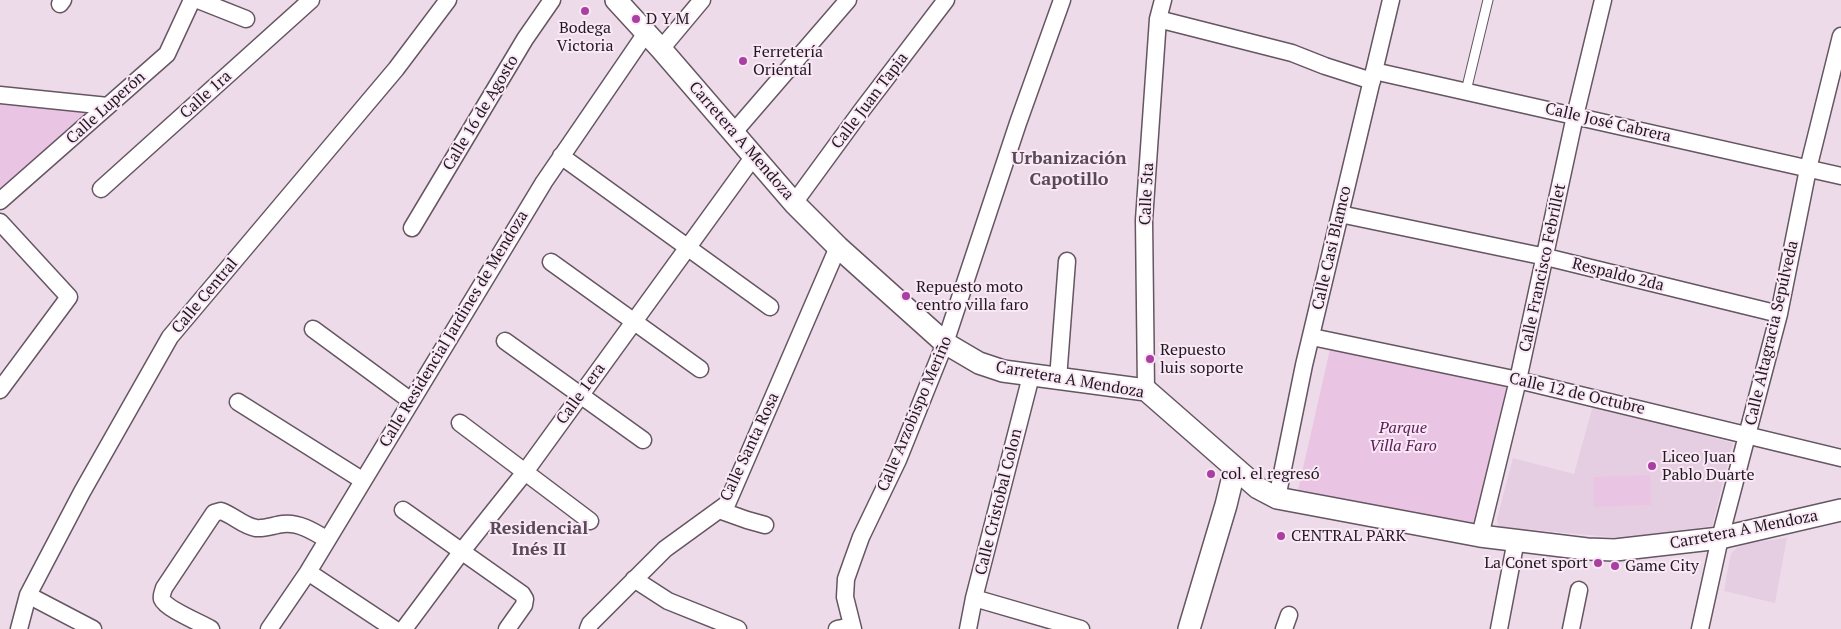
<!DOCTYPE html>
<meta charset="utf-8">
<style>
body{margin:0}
canvas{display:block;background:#eddbea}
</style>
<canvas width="1841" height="629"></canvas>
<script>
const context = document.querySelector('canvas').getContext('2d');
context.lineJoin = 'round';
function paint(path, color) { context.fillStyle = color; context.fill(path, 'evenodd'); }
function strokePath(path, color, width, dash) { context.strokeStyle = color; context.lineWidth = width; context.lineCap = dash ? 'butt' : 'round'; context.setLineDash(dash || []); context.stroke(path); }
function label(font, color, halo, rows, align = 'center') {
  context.font = font + ' "PT Serif",serif'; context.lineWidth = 4; context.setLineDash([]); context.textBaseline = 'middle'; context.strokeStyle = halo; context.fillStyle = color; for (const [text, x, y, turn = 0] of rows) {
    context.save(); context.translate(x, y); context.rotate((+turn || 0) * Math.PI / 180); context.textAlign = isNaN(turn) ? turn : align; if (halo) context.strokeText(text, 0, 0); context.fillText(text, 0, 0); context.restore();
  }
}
paint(new Path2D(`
 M1593,405l140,38 -21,83 -90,12 -122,-11 -2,-1 -1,-7 16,-61 61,16z
 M1787,538l-12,65 -51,-12 6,-34 2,-5 6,-5 11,-4z`), '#e6cee2');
paint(new Path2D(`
 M0,102l87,11 -87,79z
 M1331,345l176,40 -32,145 -177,-40z
 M1650,475l1,30 -57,2 -1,-30z`), '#e9c5e3');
const service = new Path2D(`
 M1466,91l22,-91`);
const minor = new Path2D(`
 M198,0l48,19
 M60,4l3,-4
 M1158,19l134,34 33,13 47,15
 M661,49l41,-49
 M1374,71l467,105
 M0,95l108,11
 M734,132l114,-132
 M561,156l209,151
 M101,189l210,-189
 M0,201l167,-147 25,-54
 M794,203l68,-93 84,-110
 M1340,214l206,43 233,57
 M0,222l69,75 -69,93
 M412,228l113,-189 27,-39
 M551,262l149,107
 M313,329l98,72
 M1312,337l206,43 323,78
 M505,341l138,99
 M1058,379l9,-118
 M1146,390l-2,-170 14,-201 5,-19
 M238,402l124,78
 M460,423l130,98
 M1277,498l27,-133 87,-365
 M403,510l119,84 3,5 -1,6 -17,24
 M719,510l28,10 18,5
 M1480,536l38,-156 57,-264 28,-116
 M308,572l86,57
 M634,579l34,22 70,28
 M28,595l65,34
 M974,598l107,31
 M19,629l9,-34 54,-103 88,-155 226,-268 52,-69
 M211,629c-10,-6 -45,-20 -49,-30 -1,-4 1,-7 2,-11l50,-75 7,-2c12,4 22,15 35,17 9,1 18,-3 27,-4 15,-2 30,7 43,15
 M269,629l39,-57 236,-390 102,-149
 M404,629l58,-78 63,-79 229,-316
 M588,629l2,-5 75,-75 62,-45 111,-257
 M837,629l15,-3
 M853,629l-8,-32 1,-18 6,-17 9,-25 37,-77 47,-117 73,-220 44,-123
 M968,629l6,-31 57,-222
 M1284,629l5,-14
 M1499,629l17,-89
 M1571,629l8,-39
 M1700,629l20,-91 59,-224 29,-145 33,-133`);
const tertiary = new Path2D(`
 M616,0l45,49 133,154 44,44 107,96 34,20 24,8 143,19 112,98 19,10 203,38 107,13 28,1 105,-12 121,-28
 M1189,629l37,-124 9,-37`);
strokePath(service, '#655662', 11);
strokePath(minor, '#655662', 19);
strokePath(tertiary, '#655662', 24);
strokePath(service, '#fff', 9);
strokePath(minor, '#fff', 16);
strokePath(tertiary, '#fff', 21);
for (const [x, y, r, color] of [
 [585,11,5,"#a93fa0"],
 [636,19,5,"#a93fa0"],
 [743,61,5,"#a93fa0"],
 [906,296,5,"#a93fa0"],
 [1150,359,5,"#a93fa0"],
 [1652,466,5,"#a93fa0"],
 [1211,474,5,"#a93fa0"],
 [1281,536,5,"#a93fa0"],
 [1598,563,5,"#a93fa0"],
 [1615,566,5,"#a93fa0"]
]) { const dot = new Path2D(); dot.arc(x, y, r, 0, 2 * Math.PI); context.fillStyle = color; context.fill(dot); strokePath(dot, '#fae8f7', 2); }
label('16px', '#201a1f', '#fae8f7', [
 ["D Y M",646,19],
 ["Bodega",585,28,"center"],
 ["Victoria",585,46,"center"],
 ["Ferretería",753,52],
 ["Oriental",753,70],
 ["Repuesto moto",916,287],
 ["centro villa faro",916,305],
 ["Repuesto",1160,350],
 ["luis soporte",1160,368],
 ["Liceo Juan",1662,457],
 ["Pablo Duarte",1662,475],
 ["col. el regresó",1221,474],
 ["CENTRAL PARK",1291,536],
 ["La Conet sport",1588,563,"right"],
 ["Game City",1625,566]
], 'left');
label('16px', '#201a1f', '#fae8f7', [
 ["Calle 1ra",206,95,-42],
 ["Calle Juan Tapia",870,101,-53],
 ["Calle Luperón",106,108,-42],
 ["Calle 16 de Agosto",481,113,-59],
 ["Calle José Cabrera",1608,123,13],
 ["Carretera A Mendoza",741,141,49],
 ["Calle 5ta",1147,194,-87],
 ["Calle Casi Blamco",1332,248,-77],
 ["Calle Francisco Febrillet",1543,268,-78],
 ["Respaldo 2da",1618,275,14],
 ["Calle Central",205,296,-50],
 ["Calle Residencial Jardines de Mendoza",454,329,-59],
 ["Calle Altagracia Sepúlveda",1772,333,-77],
 ["Carretera A Mendoza",1070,380,10],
 ["Calle 1era",581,394,-54],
 ["Calle 12 de Octubre",1577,394,13],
 ["Calle Arzobispo Meriño",915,414,-67],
 ["Calle Santa Rosa",750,447,-65],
 ["Calle Cristobal Colon",999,502,-76],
 ["Carretera A Mendoza",1744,530,-11]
]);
label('italic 16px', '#5d2058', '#fae8f7', [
 ["Parque",1403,428],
 ["Villa Faro",1403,446]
]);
label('bold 18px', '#574955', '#fae8f7', [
 ["Urbanización",1069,159],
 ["Capotillo",1069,180],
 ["Residencial",539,529],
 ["Inés II",539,550]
]);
</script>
